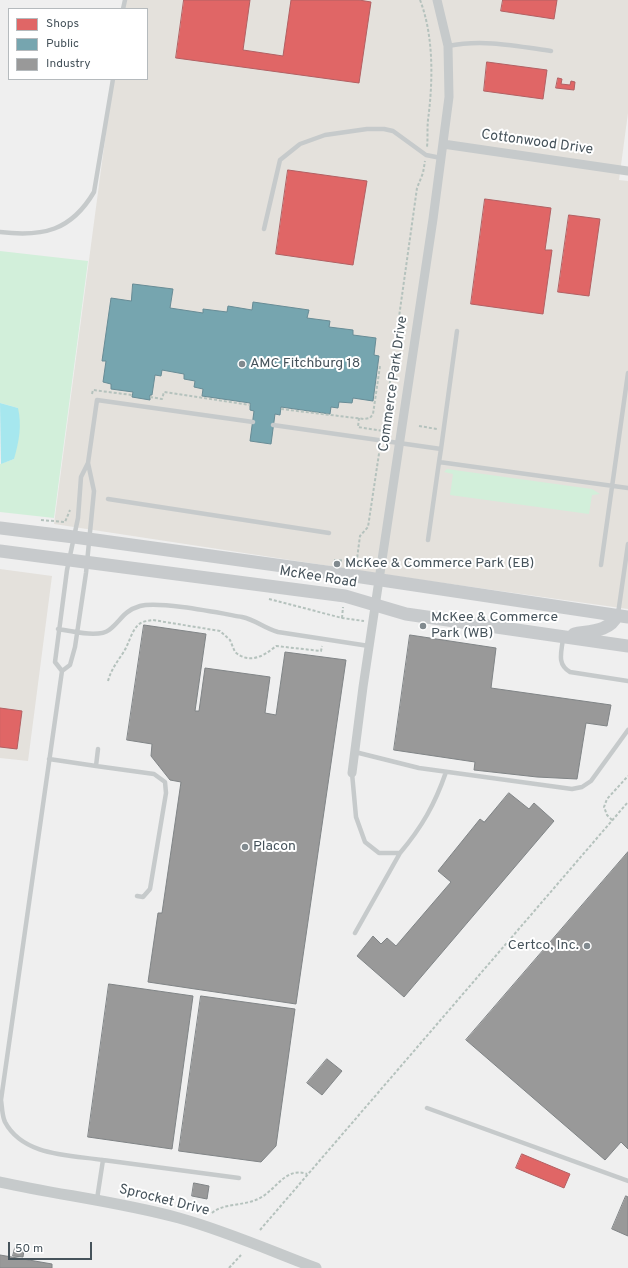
<!DOCTYPE html>
<style>
body{margin:0}
#map{position:relative;width:628px;height:1268px;overflow:hidden;background:#efefef;font-family:Overpass,sans-serif}
canvas{display:block}
.legend{position:absolute;left:8px;top:8px;width:140px;height:72px;box-sizing:border-box;background:#fff;border:1px solid #b5babd;margin:0;padding:5px 7px;list-style:none;font-size:12px;color:#46535b}
.legend li{display:flex;align-items:center;gap:8px;height:20px}
.legend b{width:20px;border:1px solid #b5babd}
.scale{position:absolute;left:8px;top:1242px;width:84px;height:18px;box-sizing:border-box;border:2px solid #46535b;border-top:0;padding-left:5px;font-size:12px;line-height:14px;white-space:nowrap;color:#46535b;-webkit-text-stroke:3px #fff;paint-order:stroke}
</style>
<div id="map">
<canvas width="628" height="1268"></canvas>
<ul class="legend">
<li><b style="height:11px;background:#e06666"></b>Shops</li>
<li><b style="height:11px;background:#76a5af"></b>Public</li>
<li><b style="height:11px;background:#999"></b>Industry</li>
</ul>
<div class="scale">50 m</div>
</div>
<script>
const context = document.querySelector('canvas').getContext('2d');
context.lineJoin = 'round';
function paint(path, color) { context.fillStyle = color; context.fill(path, 'evenodd'); }
function strokePath(path, color, width, dash) { context.strokeStyle = color; context.lineWidth = width; context.lineCap = dash ? 'butt' : 'round'; context.setLineDash(dash || []); context.stroke(path); }
function label(font, color, halo, rows, align = 'center') {
  context.font = font + ' Overpass,sans-serif'; context.lineWidth = 4; context.setLineDash([]); context.textBaseline = 'middle'; context.strokeStyle = halo; context.fillStyle = color; for (const [text, x, y, turn = 0] of rows) {
    context.save(); context.translate(x, y); context.rotate((+turn || 0) * Math.PI / 180); context.textAlign = isNaN(turn) ? turn : align; if (halo) context.strokeText(text, 0, 0); context.fillText(text, 0, 0); context.restore();
  }
}
paint(new Path2D(`
 M125,0h503v113l-9,67 9,1v428l-213,-30 -361,-55 59,-445h34v-70h-24z
 M0,569l52,7 -24,185 -28,-3z`), '#e4e1dc');
paint(new Path2D(`
 M0,251l88,10 -34,257 -54,-6v-48l14,-5 4,-51 -18,-5z
 M447,469l145,20 8,5 -8,1 -3,19 -139,-19 3,-21 -9,-2z`), '#d2efda');
paint(new Path2D(`
 M0,403l18,5c4,18 1,33 -4,51l-13,5z`), '#a6e7ee');
const shops = new Path2D(`
 M184,0h66l-7,50 40,6 8,-56h68l12,2 -12,81 -183,-25z
 M503,0h54l-3,19 -53,-8z
 M487,62l60,8 -4,29 -59,-8z
 M558,78l4,1 -1,5 9,1 1,-4 4,1 -1,8 -18,-2z
 M288,170l79,11 -14,84 -77,-11z
 M485,199l66,9 -6,42h7l-9,64 -72,-10z
 M569,215l31,4 -11,77 -31,-4z
 M0,708l22,3 -5,38 -17,-2z
 M522,1154l48,20 -6,14 -48,-20z`);
paint(shops, '#e06666');
strokePath(shops, '#b26063', 1);
const public = new Path2D(`
 M133,284l40,5 -3,19 33,5v-4l24,3 1,-6 24,4 1,-8 56,8 -2,8 23,3 -1,6 24,3v5l23,3 -2,17 5,1 -6,45 -20,-3 -1,5 -13,-1 -1,6 -7,-1 -1,7 -49,-7 -1,8 -5,-1 -4,30 -21,-3 4,-30 -4,-1v-7l-48,-7 1,-7 -9,-2 1,-6 -11,-2v-5l-22,-4 -1,6 -6,-1 -3,20h-2v5l-18,-3 1,-5 -22,-3v-5l-8,-2 3,-21h-4l9,-63 20,3z`);
paint(public, '#76a5af');
strokePath(public, '#688c96', 1);
const industry = new Path2D(`
 M144,625l62,9 -11,77h4l6,-43 65,9 -5,36 11,2 9,-63 61,8 -50,344 -148,-22 10,-69h4l19,-131 -11,-2 -19,-24 1,-12 -25,-4z
 M410,635l86,13 -5,40 120,17 -4,21 -21,-3 -9,56 -40,-2 -63,-7 1,-8 -81,-12z
 M509,793l20,16 5,-6 20,18 -150,176 -47,-41 16,-20 8,8 6,-6 9,8 55,-64 -13,-11 42,-52 4,3z
 M628,852v297l-7,-7 -16,18 -139,-120z
 M109,984l84,12 -21,153 -84,-12z
 M201,996l94,13 -19,137 -15,16 -82,-11z
 M327,1059l15,12 -20,24 -15,-12z
 M194,1183l15,3 -2,13 -15,-3z
 M626,1196l2,1v39l-16,-7z
 M15,1248l9,2 -1,7 -10,-1z
 M0,1255l52,9v4h-52z`);
paint(industry, '#999');
strokePath(industry, '#808486', 1);
strokePath(new Path2D(`
 M420,0c14,36 13,82 8,120 -1,9 0,18 -1,27
 M92,394l1,-4 39,5
 M150,397l12,2 2,-7 86,13
 M281,409l83,10 6,-1 3,-4 7,-48h-2
 M359,418l-1,9 25,4
 M419,426l18,3
 M383,433l4,-11v-19l30,-215 6,-15 2,-12
 M41,520l24,2 5,-12
 M334,560l16,1 7,-2 3,-23 8,-9 12,-80
 M269,599l73,19 22,3
 M342,618l1,-11
 M108,681c3,-11 9,-19 15,-28 6,-9 8,-21 15,-28 4,-4 10,-4 15,-5l67,11 10,9 5,12c14,12 28,5 41,-6l45,5 1,-5
 M612,820l-5,-5 -3,-8 3,-8 21,-23
 M212,1213c11,-10 32,-7 46,-14 18,-8 27,-33 49,-25
 M260,1230l368,-428
 M229,1268l12,-13`), '#b5c2bd', 2, [3, 2]);
strokePath(new Path2D(`
 M123,9l2,-9
 M448,46c35,-7 68,0 103,5
 M264,229l16,-69 20,-16 25,-9 42,-6h17l9,2 33,24 15,3
 M0,232c43,5 71,-1 94,-40l19,-113
 M273,425l168,24 -2,13 189,26
 M441,449l16,-118
 M88,463l-7,14 -3,41 -11,52 -12,92 7,9 -61,429c1,6 1,16 4,22 18,34 64,33 98,38l-6,39
 M108,499l221,34
 M428,540l11,-78
 M601,565l27,-192
 M618,614l10,-70
 M58,629c12,2 41,9 51,1 12,-9 14,-19 31,-24 20,-5 79,7 102,11 14,3 22,11 36,15l91,14
 M563,638c-1,13 -7,26 7,34l58,9
 M62,671l8,-6 5,-18 11,-74 8,-82 -6,-28 9,-63 156,22
 M355,752l64,16 153,21 10,-2 9,-6 37,-51
 M49,759l47,7 2,-17
 M96,766l58,8 11,8 1,11 -16,96 -7,8 -6,-1
 M352,773l4,44 9,25 14,11h21c22,-26 35,-49 46,-81
 M355,933l45,-80
 M427,1108l201,73
 M103,1160l136,18`), '#c6cacb', 4.5);
strokePath(new Path2D(`
 M443,144l185,27
 M352,773l11,-86 70,-468 16,-122 -1,-51 -11,-46`), '#c6cacb', 9);
strokePath(new Path2D(`
 M0,1182c59,13 121,20 179,36 47,13 92,33 137,50`), '#c6cacb', 11);
strokePath(new Path2D(`
 M0,528l74,9 274,38 280,42
 M0,551l345,45 61,18 222,32
 M574,634c15,-3 36,-2 43,-19`), '#c7cacc', 13);
for (const [x, y, r, color] of [
 [242,364,4,"#818a8f"],
 [337,564,4,"#818a8f"],
 [423,626,4,"#818a8f"],
 [245,847,4,"#818a8f"],
 [587,946,4,"#818a8f"]
]) { const dot = new Path2D(); dot.arc(x, y, r, 0, 2 * Math.PI); context.fillStyle = color; context.fill(dot); strokePath(dot, '#fff', 1.5); }
label('14px', '#46535b', '#fff', [
 ["Cottonwood Drive",537,143,8],
 ["Commerce Park Drive",394,384,-82],
 ["McKee Road",318,578,9],
 ["Sprocket Drive",164,1201,14]
]);
label('14px', '#46535b', '#fff', [
 ["AMC Fitchburg 18",250,364],
 ["McKee & Commerce Park (EB)",345,564],
 ["McKee & Commerce",431,618],
 ["Park (WB)",431,634],
 ["Placon",253,847],
 ["Certco, Inc.",579,946,"right"]
], 'left');
</script>
